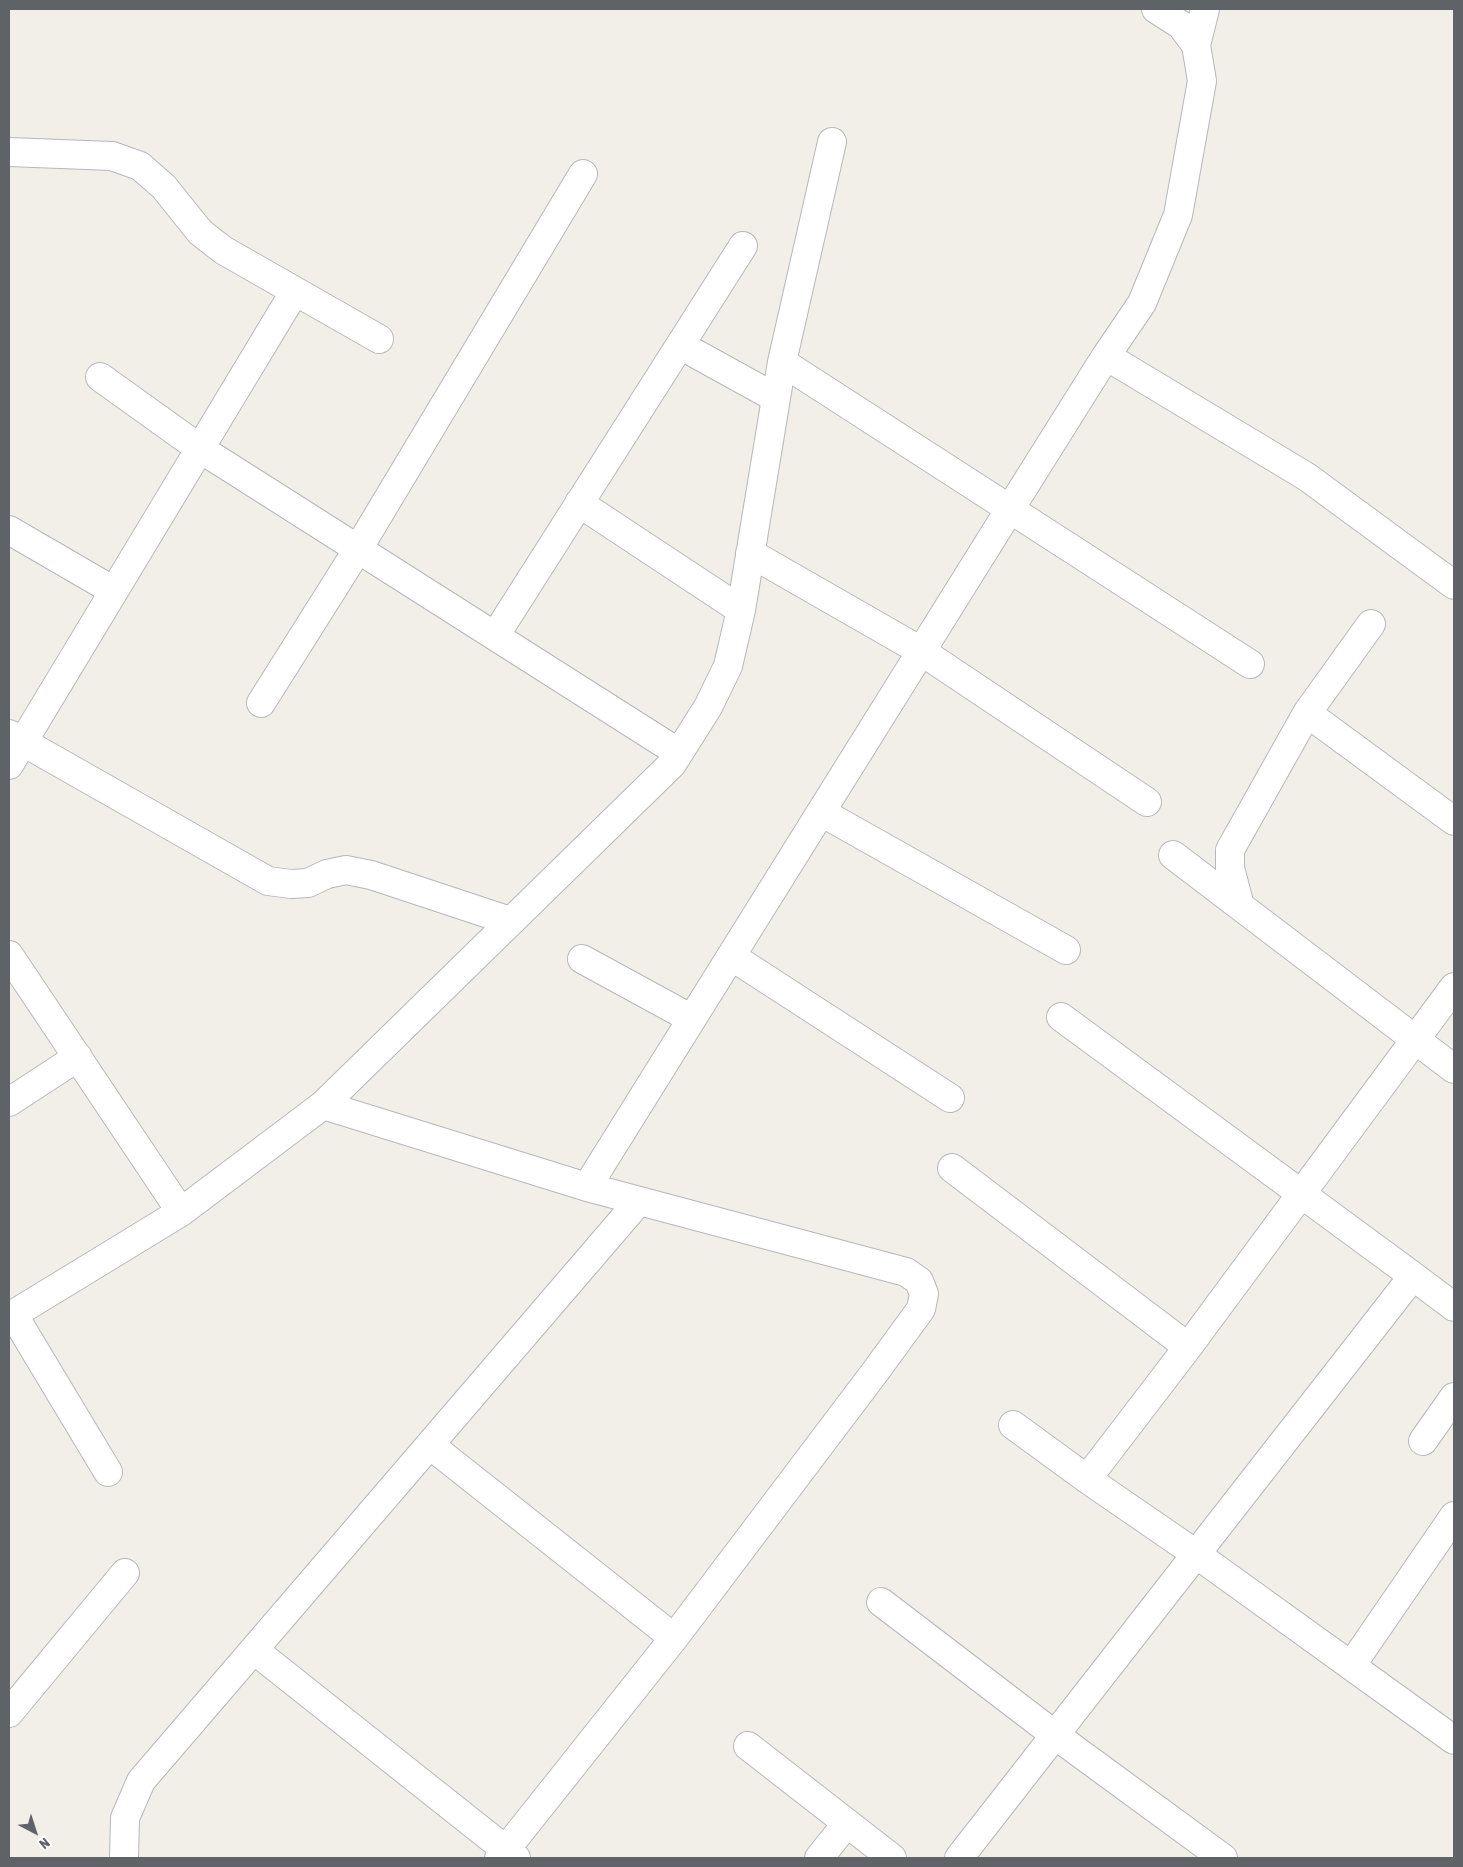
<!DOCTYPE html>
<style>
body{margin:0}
#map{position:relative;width:1463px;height:1867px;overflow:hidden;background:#f1efe8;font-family:"Asap Condensed",sans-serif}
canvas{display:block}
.frame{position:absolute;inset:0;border:10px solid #5f6368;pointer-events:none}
.north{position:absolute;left:10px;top:1807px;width:50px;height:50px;-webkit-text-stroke:4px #fff;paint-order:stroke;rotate:140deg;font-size:14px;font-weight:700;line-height:20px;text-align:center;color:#5f6368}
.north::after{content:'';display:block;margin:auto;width:18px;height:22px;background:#5f6368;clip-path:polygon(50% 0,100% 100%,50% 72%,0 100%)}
</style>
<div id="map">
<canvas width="1463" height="1867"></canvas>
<div class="frame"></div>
<div class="north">N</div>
</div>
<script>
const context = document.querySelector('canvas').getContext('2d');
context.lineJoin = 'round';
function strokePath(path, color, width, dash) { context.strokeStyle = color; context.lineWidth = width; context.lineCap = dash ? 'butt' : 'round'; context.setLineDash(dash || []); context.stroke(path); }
const street = new Path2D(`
 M1196,45l9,-36
 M9,152l103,4 28,10 24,21 36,45 23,18 156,89
 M680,345l96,53
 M1106,356l201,121 147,108
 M782,362l468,302
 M100,377l99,71 480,305
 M579,503l162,107
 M9,530l105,61
 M750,553l171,98 226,151
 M495,636l248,-390
 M261,703l97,-154 225,-375
 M1307,713l147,108
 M9,734l259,147 23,3 17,-1 19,-9 19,-4 25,5 139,46
 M9,765l286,-474
 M821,812l245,138
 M1173,855l281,214
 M1240,906l-10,-38v-18l77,-137 64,-89
 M9,955l172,257
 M731,956l219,142
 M582,959l110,60
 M1061,1017l352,259 41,31
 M9,1102l69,-45
 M323,1105l264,82 319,85 13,9 5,13 -3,15 -46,63 -201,266 -175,220
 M952,1168l236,179
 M587,1187l423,-678 96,-153 36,-53 36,-88 24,-134 -6,-36 -15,-20 -25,-16
 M13,1314l95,158
 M9,1317l172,-105 142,-107 349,-341 36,-57 20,-41 13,-56 41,-248 50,-220
 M1013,1425l74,54 109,75 258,186
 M1423,1441l31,-44
 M430,1445l244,193
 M1087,1479l101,-132 266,-360
 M881,1602l174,133 168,123
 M254,1650l262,208
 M1351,1666l103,-150
 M9,1713l116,-140
 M748,1746l144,112
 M124,1858l1,-40 16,-37 498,-580
 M819,1858l28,-35
 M959,1858l454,-582`);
strokePath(street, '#b5b8bc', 30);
strokePath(street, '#fff', 28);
</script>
